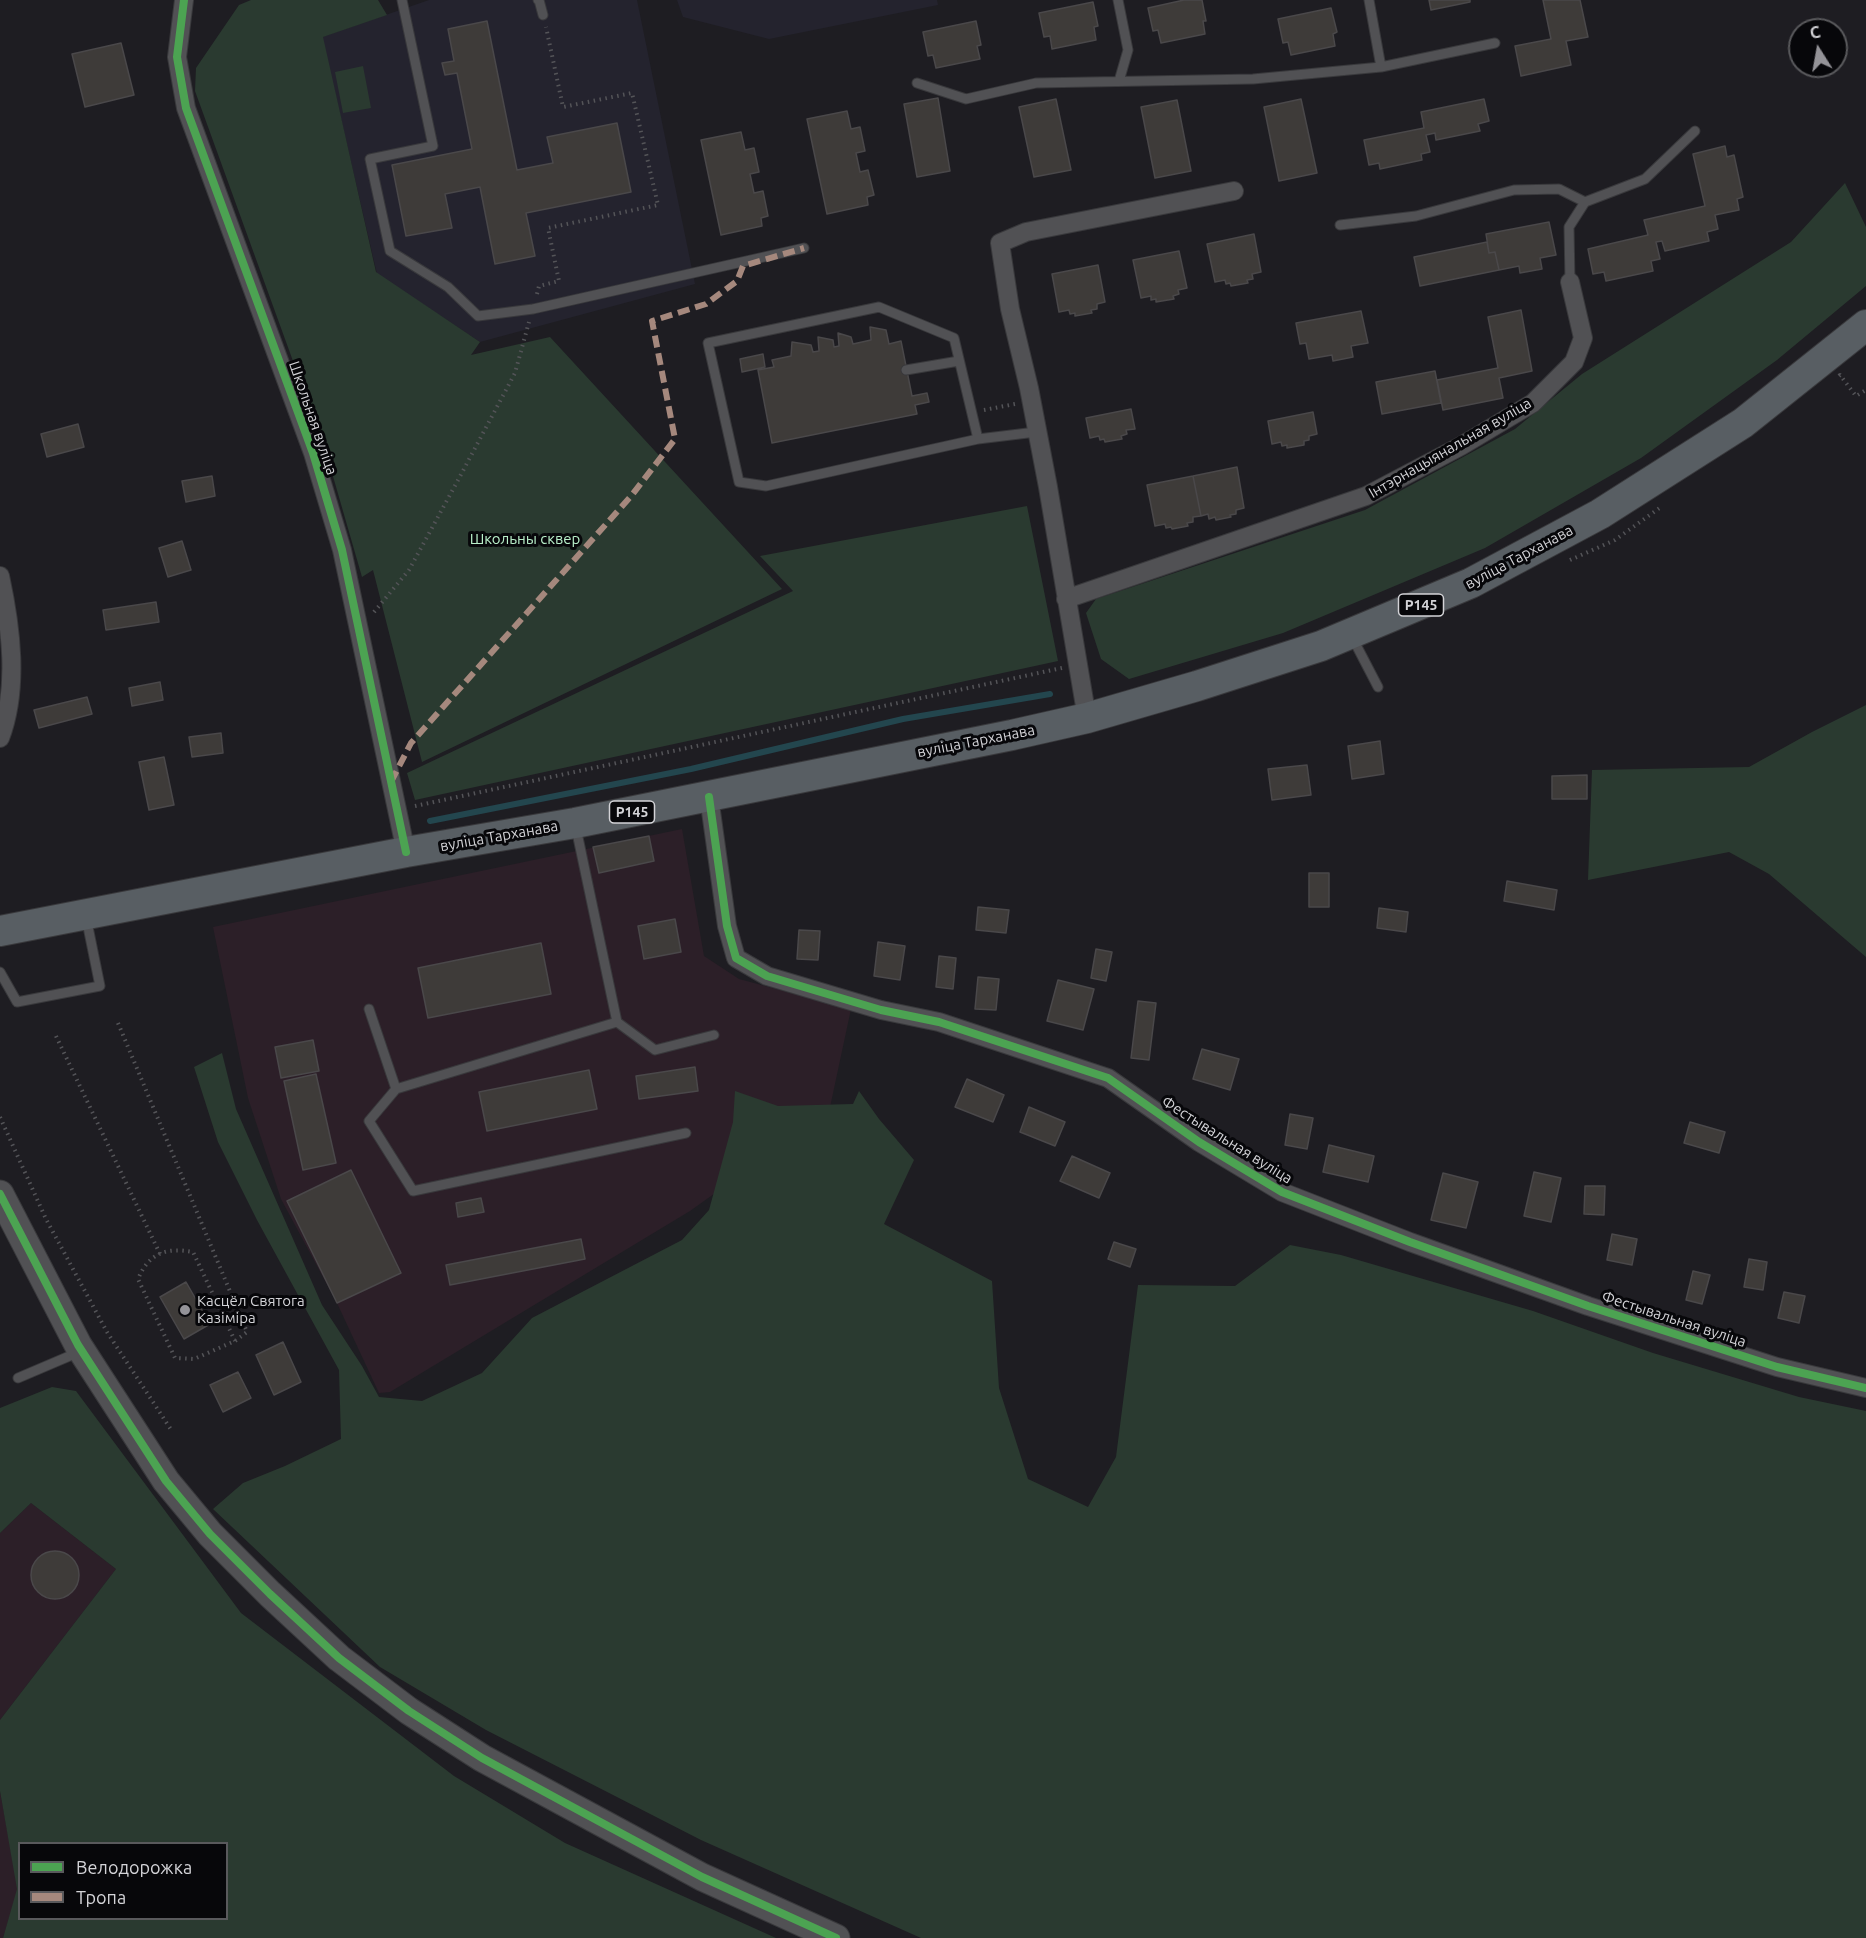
<!DOCTYPE html>
<meta charset="utf-8">
<style>
body{margin:0}
#map{position:relative;width:1866px;height:1938px;overflow:hidden;background:#1e1d22;font-family:Ubuntu,sans-serif}
canvas{display:block}
.legend{position:absolute;left:18px;top:1842px;width:210px;height:78px;box-sizing:border-box;background:#07070a;border:2px solid #59595c;margin:0;padding:8px 10px;list-style:none;font-size:18px;color:#d3d3d7}
.legend li{display:flex;align-items:center;gap:12px;height:30px}
.legend b{width:30px;border:2px solid #59595c}
.north{position:absolute;left:1788px;top:18px;width:60px;height:60px;box-sizing:border-box;background:#07070a;border:2px solid #59595c;border-radius:50%;rotate:349deg;font-size:16px;font-weight:700;line-height:24px;text-align:center;color:#d3d3d7}
.north::after{content:'';display:block;margin:auto;width:21px;height:27px;background:#949398;clip-path:polygon(50% 0,100% 100%,50% 72%,0 100%)}
</style>
<div id="map">
<canvas width="1866" height="1938"></canvas>
<ul class="legend">
<li><b style="height:8px;background:#4ca352"></b>Велодорожка</li>
<li><b style="height:8px;background:#a5887d"></b>Тропа</li>
</ul>
<div class="north">С</div>
</div>
<script>
const context = document.querySelector('canvas').getContext('2d');
context.lineJoin = 'round';
function paint(path, color) { context.fillStyle = color; context.fill(path, 'evenodd'); }
function strokePath(path, color, width, dash) { context.strokeStyle = color; context.lineWidth = width; context.lineCap = dash ? 'butt' : 'round'; context.setLineDash(dash || []); context.stroke(path); }
function label(font, color, halo, rows, align = 'center') {
  context.font = font + ' Ubuntu,sans-serif'; context.lineWidth = 6; context.setLineDash([]); context.textBaseline = 'middle'; context.strokeStyle = halo; context.fillStyle = color; for (const [text, x, y, turn = 0] of rows) {
    context.save(); context.translate(x, y); context.rotate((+turn || 0) * Math.PI / 180); context.textAlign = isNaN(turn) ? turn : align; if (halo) context.strokeText(text, 0, 0); context.fillText(text, 0, 0); context.restore();
  }
}
paint(new Path2D(`
 M429,0h208l58,284 -215,58 -103,-68 -55,-237z
 M677,0h260l1,5 -169,34 -86,-22z`), '#24232e');
paint(new Path2D(`
 M682,829l22,127 35,23 112,30 -22,103 -139,99 -300,181 -11,1 -42,-90 -56,-104 -33,-101 -35,-171z
 M31,1503l85,66 -116,151v-187z
 M0,1791l18,98 -15,49h-3z`), '#2c1f28');
paint(new Path2D(`
 M251,0h127l9,15 -64,22 53,235 104,70 -9,13 79,-18 232,252 -360,173 -49,-192 -11,7 -36,-125 -131,-361 1,-23 43,-63z
 M363,66l8,42 -28,5 -8,-41z
 M1845,183l21,44v59l-89,74 -136,98 -156,90 -202,85 -154,46 -28,-20 -15,-46 10,-14 269,-89 150,-81 67,-55 209,-132z
 M1027,506l31,155 -643,139 -8,-27 386,-182 -33,-35z
 M1866,705v252l-97,-83 -40,-22 -141,28 4,-110 157,-3 63,-35z
 M222,1053l14,56 86,196 40,61 17,31 43,4 60,-28 50,-55 150,-78 27,-30 24,-88 2,-31 43,15 75,-2 6,-13 20,28 35,41 -30,64 108,57 7,107 29,91 60,28 28,-50 22,-172 97,1 55,-41 51,10 192,56 120,42 146,44 67,14v527h-945l-220,-98 -215,-110 -106,-63 -167,-158 30,-26 42,-17 56,-27 -2,-69 -82,-150 -39,-78 -24,-75z
 M52,1387l24,4 165,222 213,163 111,67 211,95h-773l14,-49 -17,-98v-71l116,-151 -85,-66 -31,30v-125zM20,1844h206v74h-206z`), '#2a3a30');
strokePath(new Path2D(`
 M430,821l261,-52 212,-50 147,-25`), '#23464e', 6);
const building = new Path2D(`
 M1184,0h18l4,21h-3l2,13 -44,9 -3,-13 -5,1 -5,-23z
 M1429,0h41v2l-39,8z
 M1543,0h37l8,37 -22,4 5,24 -50,11 -6,-30 36,-7z
 M1093,2l5,24 -4,1 2,13 -44,9 -2,-13 -6,1 -5,-24z
 M1331,8l6,24 -4,2 2,12 -44,9 -3,-13 -5,1 -5,-24z
 M487,21l30,149 36,-7 -6,-26 70,-14 14,69 -105,21 9,43 -40,8 -15,-77 -35,7 7,34 -46,8 -14,-71 80,-16 -15,-76 -12,2 -3,-12 12,-2 -6,-32z
 M976,21l5,24 -4,1 3,13 -44,9 -3,-13 -5,1 -5,-24z
 M121,43l13,52 -49,12 -13,-53z
 M938,98l12,73 -33,6 -13,-73z
 M1056,99l15,71 -37,7 -15,-70z
 M1301,99l16,74 -38,8 -15,-74z
 M1484,99l5,22 -11,3 2,7 -44,9 -1,-7 -9,2 4,17 -9,2 1,6 -42,9 -1,-6 -10,2 -5,-25 60,-12 -3,-16z
 M1177,100l14,71 -36,7 -14,-71z
 M847,111l4,18 9,-2 5,24 -9,2 4,19 8,-2 6,25 -7,2 1,8 -41,9 -20,-95z
 M741,132l4,18 9,-2 5,24 -9,2 4,19 9,-2 5,25 -7,2 1,8 -41,9 -20,-95z
 M1725,146l2,11 7,-2 9,42 -6,2 2,11 -24,5 3,14 -11,3 2,9 -44,10 -3,-10 -6,1 4,17 -9,2 2,10 -47,10 -2,-9 -11,2 -5,-25 60,-14 -4,-15 61,-14 -12,-52z
 M1549,222l7,33 -16,3 2,11 -22,4 -1,-7 -20,4 -4,-18 -6,1 -3,-19z
 M1254,234l7,38 -9,2 1,5 -6,1 1,3 -17,3 -1,-3 -4,1 -1,-4 -10,2 -8,-38z
 M1487,242l2,11 6,-1 4,18 -79,16 -6,-29z
 M1179,251l8,37 -9,2 1,4 -6,2 1,3 -18,3v-3l-5,1v-4l-10,2 -8,-38z
 M1098,265l7,37 -8,2v5l-6,1 1,3 -17,3v-3l-5,1 -1,-4 -10,2 -7,-38z
 M1521,310l11,61 -33,7 4,20 -60,12 -6,-30 61,-12 -10,-51z
 M1361,311l7,32 -17,3 2,11 -20,4 -1,-6 -23,4 -3,-16 -6,1 -4,-21z
 M870,327l16,3 3,14 12,-3 11,55 15,-3 2,9 -14,3 2,9 -145,29 -14,-73 16,-3 -2,-7 19,-4 1,-14 19,3 2,7 6,-1 -1,-14 15,3 1,7 5,-1 -1,-13 13,4 2,7 18,-4z
 M763,354l2,13 -23,5 -2,-13z
 M1435,371l6,32 -59,11 -6,-32z
 M1131,409l4,20 -9,1 1,4 -6,2 1,3 -17,3 -1,-3 -4,1 -1,-4 -9,2 -4,-20z
 M1313,412l4,22 -8,2v4l-5,1v4l-17,3v-3l-5,1 -1,-4 -9,2 -4,-23z
 M78,424l6,23 -37,10 -6,-23z
 M1237,467l7,41 -8,2v4l-6,1 1,2 -15,3 -1,-3 -6,2 -1,-5 -7,2 -8,-40z
 M212,476l3,20 -29,6 -4,-21z
 M1193,476l8,40 -8,1v5l-6,1 1,3 -16,3 -1,-2 -5,1 -1,-4 -10,2 -8,-41z
 M182,541l9,29 -23,7 -9,-29z
 M156,602l3,20 -53,8 -3,-20z
 M160,682l3,18 -31,6 -3,-18z
 M87,697l5,17 -53,14 -5,-18z
 M221,733l2,20 -31,4 -3,-20z
 M1380,741l4,33 -32,5 -4,-33z
 M164,757l10,48 -25,5 -10,-48z
 M1307,765l4,30 -39,5 -4,-31z
 M1587,775v24h-35v-23z
 M649,836l5,25 -55,12 -6,-26z
 M1309,873h20v34h-20z
 M1507,881l50,9 -3,20 -50,-9z
 M978,907l31,3 -3,23 -30,-3z
 M1379,908l29,4 -2,20 -29,-4z
 M675,919l6,33 -37,7 -6,-33z
 M799,930l21,1 -2,29 -21,-1z
 M878,942l27,4 -5,34 -26,-4z
 M541,943l10,51 -123,24 -10,-50z
 M1096,949l16,3 -6,29 -15,-3z
 M939,956l17,2 -3,31 -17,-2z
 M978,977l21,2 -3,31 -21,-1z
 M1058,980l36,9 -11,41 -36,-9z
 M1138,1001l18,2 -7,57 -18,-2z
 M313,1040l6,31 -38,7 -6,-31z
 M1202,1049l37,10 -9,31 -37,-11z
 M695,1067l3,24 -59,8 -3,-23z
 M589,1070l8,39 -110,22 -8,-39z
 M316,1074l20,89 -33,7 -19,-89z
 M967,1079l37,16 -11,27 -38,-15z
 M1029,1107l36,15 -10,24 -35,-14z
 M1290,1114l23,4 -6,31 -22,-4z
 M1690,1122l35,10 -6,21 -35,-10z
 M1329,1145l45,11 -6,26 -45,-10z
 M1072,1156l38,17 -11,25 -39,-17z
 M351,1170l50,103 -64,30 -50,-102z
 M1534,1172l27,6 -10,44 -27,-6z
 M1443,1173l35,9 -12,46 -35,-8z
 M1585,1186h20l-1,29 -20,-1z
 M481,1198l3,14 -26,5 -2,-14z
 M1612,1234l25,5 -5,26 -25,-5z
 M581,1239l4,20 -135,26 -4,-20z
 M1114,1242l22,7 -6,18 -22,-8z
 M1749,1259l18,3 -4,28 -19,-3z
 M1693,1271l17,4 -8,29 -16,-4z
 M186,1282l24,42 -26,15 -24,-42z
 M1784,1292l21,4 -6,27 -21,-5z
 M283,1342l18,40 -27,13 -18,-40z
 M238,1372l13,26 -28,14 -13,-27z
 M31 1575a24 24 0 1 1 48 0a24 24 0 1 1-48 0Z`);
paint(building, '#3e3b39');
strokePath(building, '#4a484a', 1.5);
const lane = new Path2D(`
 M402,0l31,146 -63,13 20,92 58,36 30,29 55,-7 271,-61
 M538,0h1l4,15
 M1118,0l10,50 -9,31
 M1369,0l12,67
 M917,83l49,16 70,-16 217,-4 128,-12 114,-24
 M1340,225l76,-9 98,-26 45,-1 26,13
 M1570,282l-1,-55 16,-25 60,-23 50,-48
 M906,370l53,-9
 M978,439l-24,-101 -75,-31 -171,36 31,139 27,4 212,-47 58,-7
 M1352,637l26,50
 M576,828l41,194 38,28 59,-15
 M0,972l17,30 83,-16 -14,-69
 M369,1009l27,80
 M617,1022l-221,67 -27,32 44,70 273,-58
 M18,1378l61,-26`);
const street = new Path2D(`
 M184,0l-7,57 9,51 127,345 29,97 64,302
 M0,576c11,51 19,112 0,162
 M1066,599l300,-103 95,-50 72,-43 41,-41 9,-24 -13,-56
 M1087,718l-39,-231 -19,-99 -19,-79 -10,-66 26,-11 208,-41
 M709,797l18,129 9,32 31,18 114,34 58,12 169,56 91,64 83,50 128,50 178,64 189,61 89,21`);
const secondary = new Path2D(`
 M0,1194l78,151 88,136 44,53 60,60 69,64 70,53 73,47 220,119 134,61`);
const primary = new Path2D(`
 M0,931l406,-79 169,-29 437,-88 75,-17 110,-32 124,-40 150,-63 129,-69 143,-91 123,-98`);
strokePath(lane, '#39393c', 11);
strokePath(street, '#39393c', 20);
strokePath(secondary, '#39393c', 29);
strokePath(primary, '#39393c', 32);
strokePath(new Path2D(`
 M537,294l2,-8 20,-5 -11,-53 110,-23 -26,-112 -69,14 -17,-80
 M1839,376l1,-1 16,21 10,-6
 M984,410l31,-6
 M1570,560l45,-20 46,-33
 M374,612l35,-42 48,-88 58,-109 14,-51
 M415,806l647,-138
 M118,1023l129,309 -12,9 -41,18 -19,-1 -37,-79c11,-26 28,-32 55,-27l42,89
 M56,1036l104,218
 M0,1117l46,102 61,113 65,99`), '#545458', 4, [1.5, 4.5]);
strokePath(lane, '#515154', 9);
strokePath(street, '#515154', 18);
strokePath(secondary, '#515154', 27);
strokePath(primary, '#585e63', 30);
strokePath(new Path2D(`
 M391,782l20,-39 221,-248 43,-56 -23,-118 54,-17 31,-23 6,-15 61,-18`), '#a5887d', 6, [12, 6]);
strokePath(new Path2D(`
 M184,0l-7,57 9,51 127,345 29,97 64,302
 M709,797l18,129 9,32 31,18 114,34 58,12 169,56 91,64 83,50 128,50 178,64 189,61 89,21
 M0,1194l78,151 88,136 44,53 60,60 69,64 70,53 73,47 220,119 134,61`), '#4ca352', 8);
for (const [x, y, r, color] of [
 [185,1310,6,"#949398"]
]) { const dot = new Path2D(); dot.arc(x, y, r, 0, 2 * Math.PI); context.fillStyle = color; context.fill(dot); strokePath(dot, '#07070a', 2); }
for (const [x, y, w] of [
 [1421,605,45],
 [632,812,45]
]) { const box = new Path2D(); box.roundRect(x - w / 2, y - 11, w, 22, 4.5); context.fillStyle = '#07070a'; context.fill(box); strokePath(box, '#d3d3d7', 1.5); }
label('bold 14px', '#d3d3d7', null, [
 ["Р145",1421,605],
 ["Р145",632,812]
]);
label('15px', '#d3d3d7', '#07070a', [
 ["Школьная вуліца",313,418,71],
 ["Інтэрнацыянальная вуліца",1450,448,-30],
 ["вуліца Тарханава",1519,557,-28],
 ["вуліца Тарханава",976,741,-11],
 ["вуліца Тарханава",499,836,-10],
 ["Фестывальная вуліца",1227,1140,32],
 ["Фестывальная вуліца",1674,1319,18]
]);
label('15px', '#b9f0ca', '#07070a', [
 ["Школьны сквер",525,539]
]);
label('15px', '#d3d3d7', '#07070a', [
 ["Касцёл Святога",197,1301],
 ["Казіміра",197,1318]
], 'left');
</script>
